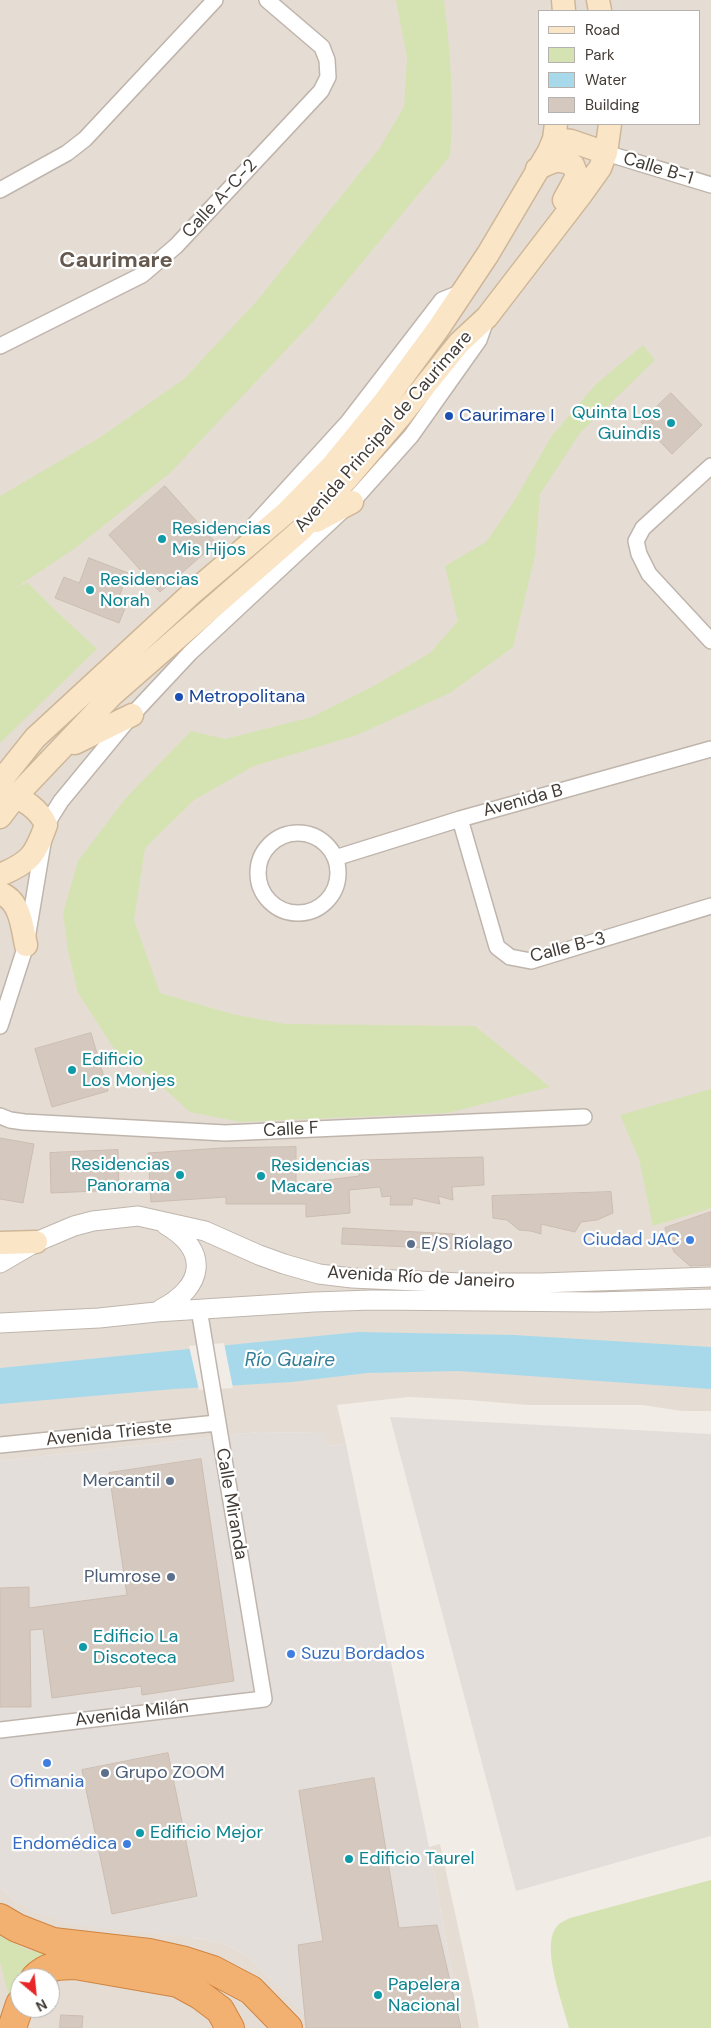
<!DOCTYPE html>
<meta charset="utf-8">
<style>
body{margin:0}
#map{position:relative;width:711px;height:2028px;overflow:hidden;background:#f1ece6;font-family:"DM Sans",sans-serif}
canvas{display:block}
.legend{position:absolute;left:538px;top:10px;width:162px;height:115px;box-sizing:border-box;background:#fff;border:1px solid #b4b1af;margin:0;padding:6px 9px;list-style:none;font-size:15px;color:#433c36}
.legend li{display:flex;align-items:center;gap:10px;height:25px}
.legend b{width:25px;border:1px solid #b4b1af}
.north{position:absolute;left:10px;top:1968px;width:50px;height:50px;box-sizing:border-box;background:#fff;border:1px solid #b4b1af;border-radius:50%;rotate:152deg;font-size:14px;font-weight:700;line-height:20px;text-align:center;color:#433c36}
.north::after{content:'';display:block;margin:auto;width:18px;height:22px;background:#e82629;clip-path:polygon(50% 0,100% 100%,50% 72%,0 100%)}
</style>
<div id="map">
<canvas width="711" height="2028"></canvas>
<ul class="legend">
<li><b style="height:6px;background:#fae5c7"></b>Road</li>
<li><b style="height:14px;background:#d5e3b2"></b>Park</li>
<li><b style="height:14px;background:#a7d9ea"></b>Water</li>
<li><b style="height:14px;background:#d5c9bf"></b>Building</li>
</ul>
<div class="north">N</div>
</div>
<script>
const context = document.querySelector('canvas').getContext('2d');
context.lineJoin = 'round';
function paint(path, color) { context.fillStyle = color; context.fill(path, 'evenodd'); }
function strokePath(path, color, width, dash) { context.strokeStyle = color; context.lineWidth = width; context.lineCap = dash ? 'butt' : 'round'; context.setLineDash(dash || []); context.stroke(path); }
function label(font, color, halo, rows, align = 'center') {
  context.font = font + ' "DM Sans",sans-serif'; context.lineWidth = 4.5; context.setLineDash([]); context.textBaseline = 'middle'; context.strokeStyle = halo; context.fillStyle = color; for (const [text, x, y, turn = 0] of rows) {
    context.save(); context.translate(x, y); context.rotate((+turn || 0) * Math.PI / 180); context.textAlign = isNaN(turn) ? turn : align; if (halo) context.strokeText(text, 0, 0); context.fillText(text, 0, 0); context.restore();
  }
}
paint(new Path2D(`
 M0,0h711v1411h-29l-40,-6h-114l-60,-5 -60,-3 -71,8 9,39 -20,2 -2,-13 -66,-1 -258,29zM540,11h160v113h-160z
 M440,1844l34,156 5,28h-17l-33,-181z
 M0,1887l14,13 206,43 17,7 12,7 69,71h-318zM20,1978h30v30h-30z`), '#e5ddd4');
paint(new Path2D(`
 M390,1417l321,17v402l-195,55z
 M258,1432l67,1 1,13 20,-2 83,403 33,181h-144l-69,-71 -12,-7 -17,-7 -23,-5 -123,-13 -42,-14 -18,-11 -14,-13v-426z`), '#e4dedb');
paint(new Path2D(`
 M396,0h48c6,52 11,103 6,156l-134,162 -146,155 -96,76 -62,41 15,-8 29,29 41,38 -97,94v-247l99,-58 85,-59 72,-77 123,-153 25,-42 3,-49z
 M643,345l12,15 -75,73 -40,61 -5,62 -22,91 -63,46 -93,42 -103,31 -60,34 -49,48 -11,72 26,73 72,21 53,10 190,2 75,61 -102,26 -208,9 -50,-10 -33,-30 -42,-32 -37,-57 -10,-43 -5,-37 15,-52 47,-62 66,-68 34,8 87,-22 58,-29 60,-35 28,-32 -13,-55 41,-24 27,-39 38,-66 45,-53z
 M711,1089v119l-58,18 -14,-67 -19,-44z
 M711,1880v148h-142c-6,-23 -27,-78 -14,-99 3,-6 9,-8 15,-11z
 M0,1936l28,14 45,9 -42,19h-11v12l-10,11 -10,-39z`), '#d5e3b2');
paint(new Path2D(`
 M358,1332l156,3 197,12v42l-252,-18 -92,2 -75,9 -118,7 -174,15v-36z`), '#a7d9ea');
paint(new Path2D(`
 M224,1343l9,45 -34,2 -10,-44z`), '#f1ece6');
const building = new Path2D(`
 M671,393l31,32 -30,29 -31,-32z
 M165,486l51,57 -56,49 -51,-57z
 M89,558l39,15 -9,24 9,4 -9,22 -64,-25 9,-21 15,6z
 M91,1033l17,58 -56,16 -17,-58z
 M0,1138l34,6 -11,59 -23,-4z
 M296,1147v37l63,-8 2,-16 122,-3 1,28 -32,2 1,13 -15,-4 2,8 -27,-6 -1,7h-22l1,-9 -9,1 -2,-10 -31,3 1,23 -44,4v-13h-80v-7l-75,5 -3,-49 74,-5z
 M118,1150l1,40 -68,3 -1,-40z
 M611,1192l2,21 -16,7 -16,2 -6,10 -34,-8v10l-10,-3 -12,-1 -12,-10 -14,-2 -1,-22z
 M711,1212v53l-21,1 -16,-14 -9,-24z
 M343,1228l112,6 -1,15 -112,-5z
 M201,1459l33,222 -92,14 -1,-9 -89,12 -9,-69 -13,1 1,77h-31v-119l29,-1v21l98,-13 -18,-122z
 M168,1753l29,143 -85,18 -30,-144z
 M374,1778l25,150 38,-3 24,103h-155l-8,-83 25,-4 -24,-150z
 M61,2015l22,1 -1,12h-22z`);
paint(building, '#d5c9bf');
strokePath(building, '#ccbdb0', 1);
const minor = new Path2D(`
 M606,153l105,32
 M0,190l67,-37 18,-14 130,-139
 M0,346l142,-71 34,-29 145,-155 7,-14 -1,-17 -5,-13 -55,-47
 M711,466l-68,62 -7,13 3,13 10,20 62,67
 M252,543l3,-19 93,-102 94,-122 20,-8
 M460,819l37,128 13,10 21,4 180,-55
 M258 873a40 40 0 1 1 80 0a40 40 0 1 1-80 0Z
 M335,858l125,-39 251,-70
 M0,1026l26,-81 20,-120 15,-24 71,-86 58,-62 162,-151 59,-66 68,-96 7,-20
 M0,1116l10,4 14,2 201,11 359,-16
 M0,1445l217,-22
 M0,1730l264,-31 -65,-390`);
const tertiary = new Path2D(`
 M0,1263l36,-21 38,-16 19,-5 45,-5 67,15 54,24 25,9 35,10 33,4 109,5h80l170,-6
 M161,1309c43,-22 49,-58 5,-84
 M0,1323l99,-5 57,-6 158,-10 58,-2 224,2 115,-3`);
const secondary = new Path2D(`
 M563,0l1,11
 M598,0l2,11
 M554,139l17,2 35,12
 M537,169c14,-7 22,-12 36,-4l4,11 -13,24
 M316,521l36,-19
 M75,743l57,-28
 M0,782l35,-44 156,-144 96,-82 45,-46 53,-65 53,-72 50,-75 61,-103 5,-12 2,-15
 M0,817l16,-21 97,-102 189,-165 43,-48 58,-68 56,-70 28,-26 93,-121 20,-28 6,-15 4,-29
 M0,875c31,-13 35,-20 46,-50 -7,-18 -27,-27 -43,-36
 M0,893c21,8 22,34 26,52
 M0,1243l36,-1`);
const motorway = new Path2D(`
 M0,1918l17,10 36,14 96,11 36,8 28,9 38,20 37,38
 M35,1978c11,-12 24,-13 40,-13l103,18 22,12 20,15 10,18
 M12,2028l8,-24`);
strokePath(minor, '#bfb5ac', 18);
strokePath(tertiary, '#bfb5ac', 21);
strokePath(secondary, '#ceb799', 25);
strokePath(motorway, '#d08441', 30);
strokePath(minor, '#fff', 15);
strokePath(tertiary, '#fff', 19);
strokePath(secondary, '#fae5c7', 22);
strokePath(motorway, '#f2b171', 28);
for (const [x, y, r, color] of [
 [449,416,5,"#1a4fb4"],
 [671,423,5,"#0f9aa8"],
 [162,539,5,"#0f9aa8"],
 [90,590,5,"#0f9aa8"],
 [179,697,5,"#1a4fb4"],
 [72,1070,5,"#0f9aa8"],
 [180,1175,5,"#0f9aa8"],
 [261,1176,5,"#0f9aa8"],
 [690,1240,5,"#3f7fe0"],
 [411,1244,5,"#5c6f8a"],
 [170,1481,5,"#5c6f8a"],
 [171,1577,5,"#5c6f8a"],
 [83,1647,5,"#0f9aa8"],
 [291,1654,5,"#3f7fe0"],
 [47,1763,5,"#3f7fe0"],
 [105,1773,5,"#5c6f8a"],
 [140,1833,5,"#0f9aa8"],
 [127,1844,5,"#3f7fe0"],
 [349,1859,5,"#0f9aa8"],
 [378,1995,5,"#0f9aa8"]
]) { const dot = new Path2D(); dot.arc(x, y, r, 0, 2 * Math.PI); context.fillStyle = color; context.fill(dot); strokePath(dot, '#fff', 2); }
label('18px', '#433c36', '#fff', [
 ["Calle B-1",658,169,17],
 ["Calle A-C-2",220,199,-47],
 ["Avenida Principal de Caurimare",384,432,-49],
 ["Avenida B",523,801,-15],
 ["Calle B-3",568,948,-14],
 ["Calle F",291,1130,-3],
 ["Avenida Río de Janeiro",421,1278,3],
 ["Avenida Trieste",109,1434,-6],
 ["Calle Miranda",231,1504,80],
 ["Avenida Milán",132,1714,-7]
]);
label('18px', '#0d838f', '#fff', [
 ["Quinta Los",661,413,"right"],
 ["Guindis",661,434,"right"],
 ["Residencias",172,529],
 ["Mis Hijos",172,550],
 ["Residencias",100,580],
 ["Norah",100,601],
 ["Edificio",82,1060],
 ["Los Monjes",82,1081],
 ["Residencias",170,1165,"right"],
 ["Panorama",170,1186,"right"],
 ["Residencias",271,1166],
 ["Macare",271,1187],
 ["Edificio La",93,1637],
 ["Discoteca",93,1658],
 ["Edificio Mejor",150,1833],
 ["Edificio Taurel",359,1859],
 ["Papelera",388,1985],
 ["Nacional",388,2006]
], 'left');
label('18px', '#164399', '#fff', [
 ["Caurimare I",459,416],
 ["Metropolitana",189,697]
], 'left');
label('18px', '#366cbe', '#fff', [
 ["Ciudad JAC",680,1240],
 ["Suzu Bordados",301,1654,"left"],
 ["Ofimania",47,1782,"center"],
 ["Endomédica",117,1844]
], 'right');
label('18px', '#4e5e75', '#fff', [
 ["E/S Ríolago",421,1244],
 ["Mercantil",160,1481,"right"],
 ["Plumrose",161,1577,"right"],
 ["Grupo ZOOM",115,1773]
], 'left');
label('italic 19px', '#347e97', '#fff', [
 ["Río Guaire",290,1361]
]);
label('bold 22px', '#65584e', '#fff', [
 ["Caurimare",116,261]
]);
</script>
